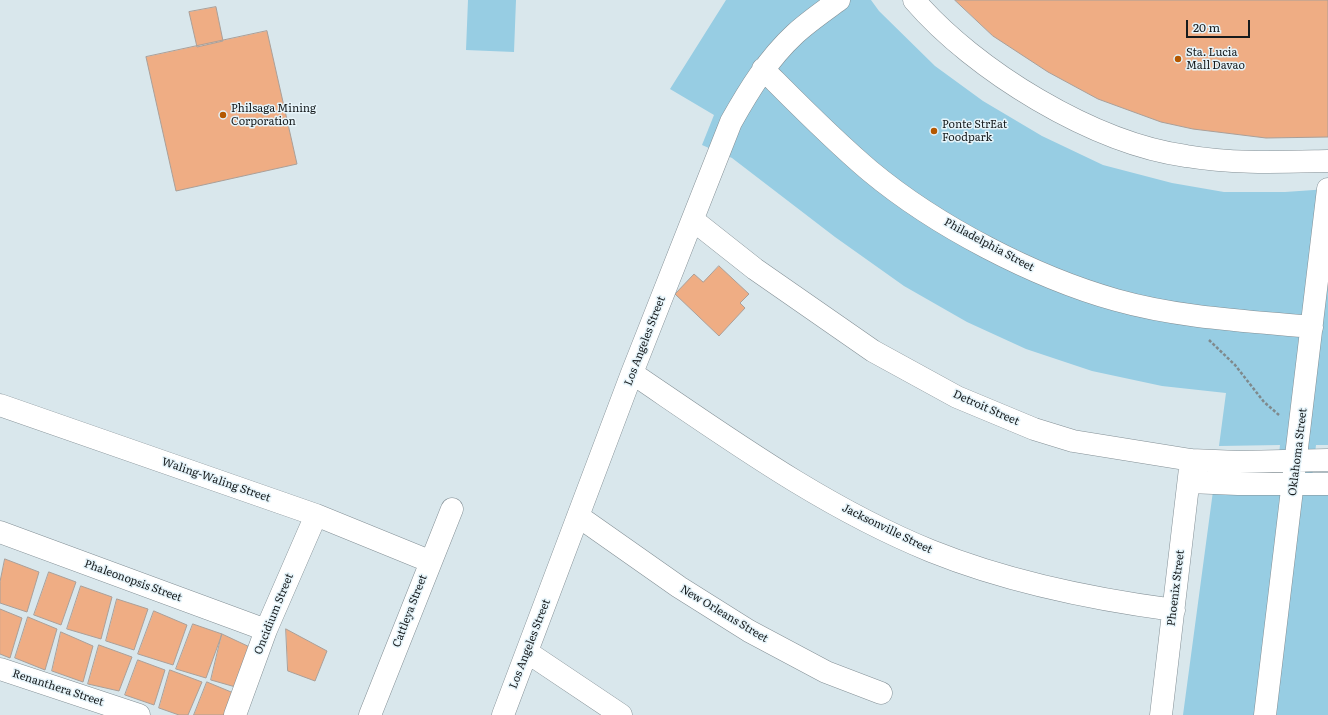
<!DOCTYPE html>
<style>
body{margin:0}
#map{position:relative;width:1328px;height:715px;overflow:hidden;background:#d9e7ec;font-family:Literata,serif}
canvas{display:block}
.scale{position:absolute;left:1186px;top:20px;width:64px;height:18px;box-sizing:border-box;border:2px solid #161b1d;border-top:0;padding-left:5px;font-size:12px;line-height:14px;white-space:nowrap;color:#161b1d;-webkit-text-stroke:3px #e6f4fa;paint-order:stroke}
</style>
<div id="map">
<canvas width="1328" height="715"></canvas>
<div class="scale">20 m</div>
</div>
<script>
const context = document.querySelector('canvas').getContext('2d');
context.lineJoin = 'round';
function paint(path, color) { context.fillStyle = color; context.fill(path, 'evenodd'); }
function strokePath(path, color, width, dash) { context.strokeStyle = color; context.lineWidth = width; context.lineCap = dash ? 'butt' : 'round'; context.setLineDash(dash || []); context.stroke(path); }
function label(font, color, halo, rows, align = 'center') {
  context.font = font + ' Literata,serif'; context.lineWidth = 3; context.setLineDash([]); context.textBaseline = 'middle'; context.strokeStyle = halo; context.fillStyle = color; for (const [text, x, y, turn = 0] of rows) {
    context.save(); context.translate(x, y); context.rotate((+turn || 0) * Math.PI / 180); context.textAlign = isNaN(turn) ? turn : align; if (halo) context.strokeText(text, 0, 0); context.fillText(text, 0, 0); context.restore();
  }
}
paint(new Path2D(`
 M468,0h48l-2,52 -48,-2z
 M726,0h145l8,11 56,55 48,35 59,35 61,29 69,18 52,9h61l43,-3v256h-12l-6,48h18v222h-145l30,-224 62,1 5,-47 -61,1 7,-53 -64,-7 -70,-15 -66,-22 -59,-27 -63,-36 -69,-49 -103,-79 -30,-13 12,-30 -44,-26z`), '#97cde3');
const building = new Path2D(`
 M955,0h373v137l-62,1 -73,-9 -32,-7 -63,-23 -50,-27 -55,-36z
 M216,7l7,34 -26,6 -8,-35z
 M267,31l30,133 -121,27 -30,-134z
 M719,266l30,28 -9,9 5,5 -26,28 -44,-42 19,-20 9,8z
 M5,559l34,13 -12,40 -27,-9v-21z
 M49,572l27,10 -15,43 -27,-10z
 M81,586l31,11 -11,42 -34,-10z
 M117,599l31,10 -14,41 -28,-9z
 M0,609l22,9 -12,40 -10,-4z
 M154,611l33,14 -14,40 -35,-11z
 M28,617l29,12 -12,41 -30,-12z
 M193,624l29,10 -16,44 -30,-9z
 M286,629l41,22 -12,30 -27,-10z
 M61,632l32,14 -10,36 -31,-11z
 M222,634l32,15 -15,39 -28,-8z
 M99,645l33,12 -13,34 -31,-7z
 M138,660l27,10 -11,35 -29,-10z
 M170,670l32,12 -14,33h-9l-20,-7z
 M207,682l29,12 -9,21h-33z`);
paint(building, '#efad84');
strokePath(building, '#aa9f98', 1);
const minor = new Path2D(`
 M763,69c35,35 69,70 107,102 66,55 164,106 246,129 64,18 131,21 196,27
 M693,220l62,49 118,82 84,46 77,32 39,12 118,19 48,2 89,-2
 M632,373c96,65 191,134 299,178 77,31 160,48 243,59
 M0,405l316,110 113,46
 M1189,482l49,2h90
 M578,516l101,71 70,44 77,41 55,21
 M0,532l266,98
 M527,652l94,63
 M0,669l139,46
 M235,715l31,-85 50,-115
 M370,715l82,-206
 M503,715l129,-342 99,-251c18,-32 37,-63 64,-88 13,-12 29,-23 44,-34
 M1161,715l30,-255
 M1265,715l63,-526`);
const major = new Path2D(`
 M914,0c61,71 179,143 272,156 47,8 94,6 142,5`);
strokePath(minor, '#838f95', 23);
strokePath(major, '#838f95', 23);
strokePath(new Path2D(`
 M1209,340l26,25 29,37 15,13`), '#7f898c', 2.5, [3, 2]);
strokePath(minor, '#fff', 22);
strokePath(major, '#fff', 22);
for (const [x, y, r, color] of [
 [1178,59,4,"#b45800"],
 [223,115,4,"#b45800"],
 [934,131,4,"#b45800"]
]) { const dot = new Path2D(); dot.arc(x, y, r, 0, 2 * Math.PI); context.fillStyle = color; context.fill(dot); strokePath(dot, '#e6f4fa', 1.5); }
label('11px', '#161b1d', '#e6f4fa', [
 ["Sta. Lucia",1186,53],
 ["Mall Davao",1186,66],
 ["Philsaga Mining",231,109],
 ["Corporation",231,122],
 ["Ponte StrEat",942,125],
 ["Foodpark",942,138]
], 'left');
label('11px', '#161b1d', '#e6f4fa', [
 ["Philadelphia Street",989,245,28],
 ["Los Angeles Street",645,341,-69],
 ["Detroit Street",986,408,24],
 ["Oklahoma Street",1298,452,-83],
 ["Waling-Waling Street",216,480,19],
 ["Jacksonville Street",887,529,26],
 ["Phaleonopsis Street",133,581,20],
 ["Phoenix Street",1176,588,-83],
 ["Cattleya Street",410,611,-69],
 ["Oncidium Street",274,614,-68],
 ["New Orleans Street",724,614,31],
 ["Los Angeles Street",530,644,-69],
 ["Renanthera Street",58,688,18]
]);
</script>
